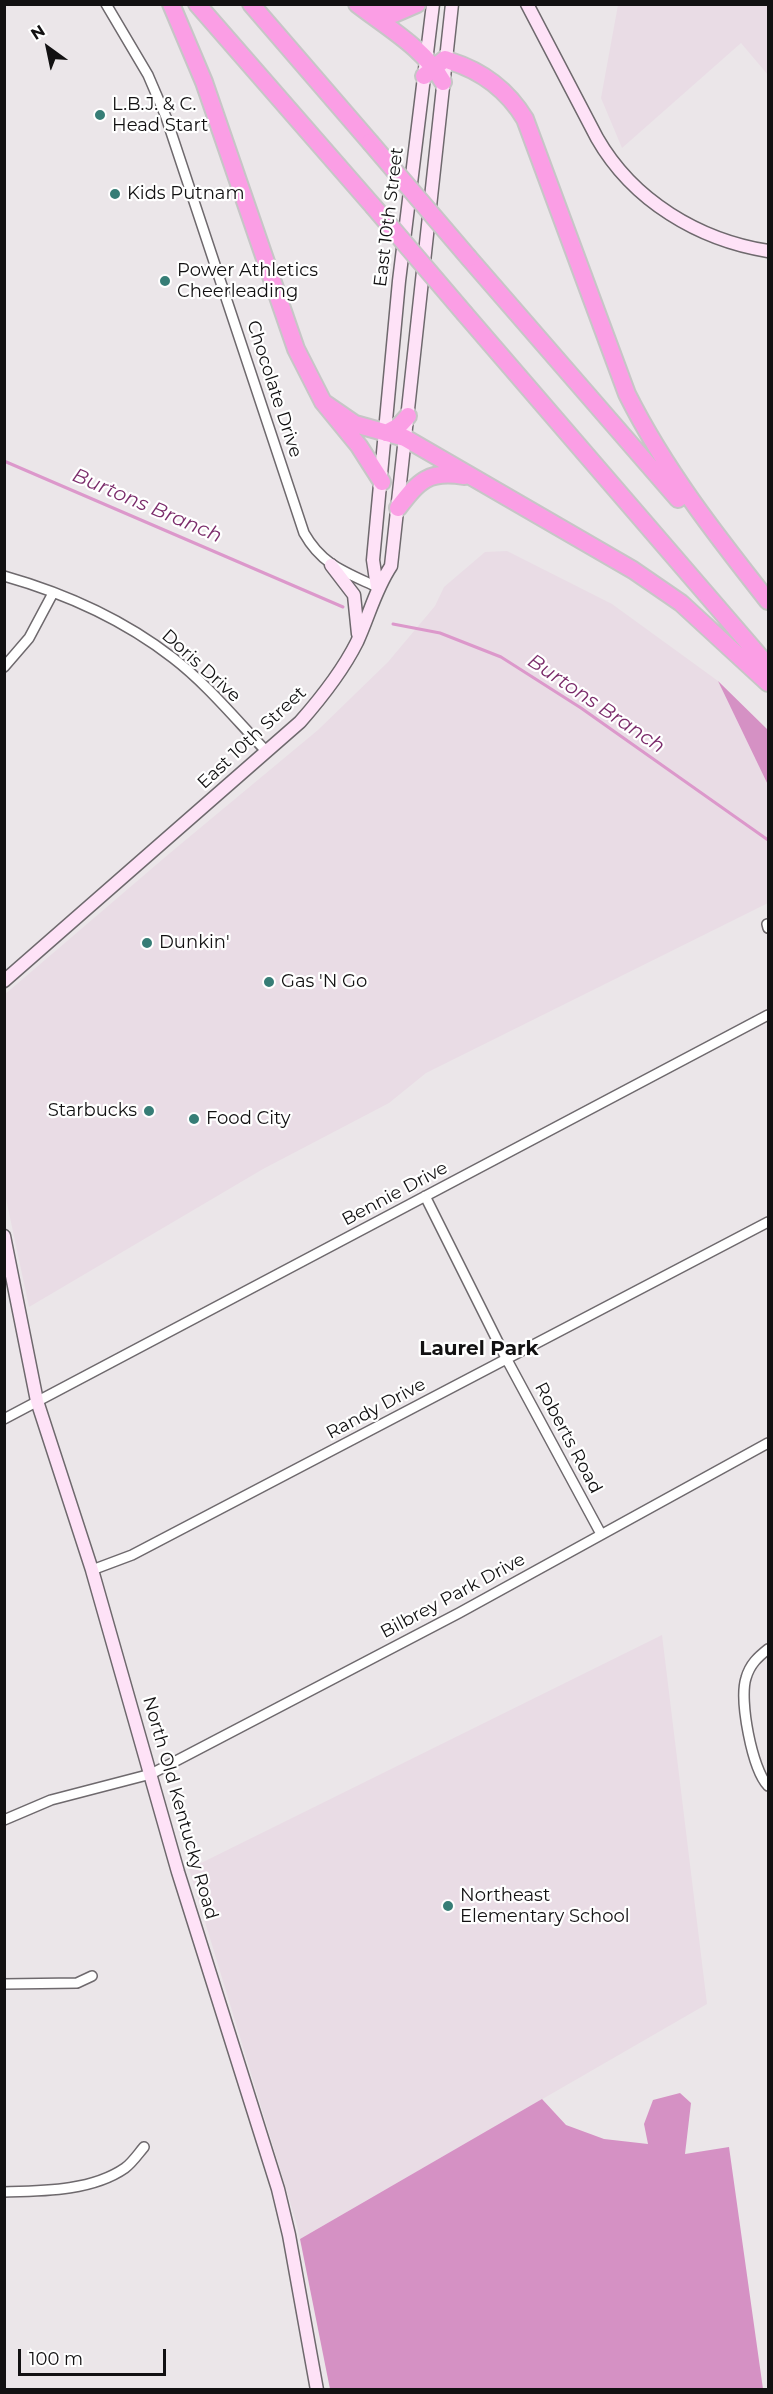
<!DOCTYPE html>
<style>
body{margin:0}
#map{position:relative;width:773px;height:2394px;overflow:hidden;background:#ebe6e9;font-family:Montserrat,sans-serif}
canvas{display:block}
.frame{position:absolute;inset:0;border:6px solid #121112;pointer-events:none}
.north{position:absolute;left:18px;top:18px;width:60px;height:60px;-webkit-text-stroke:4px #fff;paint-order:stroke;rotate:327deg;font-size:16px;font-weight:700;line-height:24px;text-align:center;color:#121112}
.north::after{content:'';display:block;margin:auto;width:21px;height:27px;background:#121112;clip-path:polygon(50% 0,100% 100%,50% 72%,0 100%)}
.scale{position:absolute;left:18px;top:2349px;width:148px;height:27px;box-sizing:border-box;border:3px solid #121112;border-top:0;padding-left:8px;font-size:18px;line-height:21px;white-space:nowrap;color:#121112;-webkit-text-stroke:4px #fff;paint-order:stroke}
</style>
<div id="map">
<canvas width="773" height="2394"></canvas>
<div class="frame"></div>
<div class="north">N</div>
<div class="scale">100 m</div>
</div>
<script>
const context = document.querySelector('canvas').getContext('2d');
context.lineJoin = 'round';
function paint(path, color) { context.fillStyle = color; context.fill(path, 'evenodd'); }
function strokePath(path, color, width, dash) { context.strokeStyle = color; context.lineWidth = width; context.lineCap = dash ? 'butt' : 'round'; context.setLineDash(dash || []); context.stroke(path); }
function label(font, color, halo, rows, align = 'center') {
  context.font = font + ' Montserrat,sans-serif'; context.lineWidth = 4.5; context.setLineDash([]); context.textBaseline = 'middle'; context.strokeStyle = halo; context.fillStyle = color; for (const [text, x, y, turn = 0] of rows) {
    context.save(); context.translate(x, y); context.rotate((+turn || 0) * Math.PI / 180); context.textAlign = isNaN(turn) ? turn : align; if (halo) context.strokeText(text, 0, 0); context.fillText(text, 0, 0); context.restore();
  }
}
paint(new Path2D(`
 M618,5h150v70l-27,-32 -119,105 -21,-50z
 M507,551l105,53 106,77 50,104v118l-342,170 -37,30 -126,66 -234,138 -24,-113 -1,-199 166,-142 148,-123 70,-68 47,-56 9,-19 41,-35z
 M662,1635l45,369 -407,235 -3,-14 -108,-356z`), '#e9dce5');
paint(new Path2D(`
 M718,681l50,49v55z
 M680,2093l11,10 -6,51 44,-7 34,242h-433l-30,-150 242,-140 24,26 38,14 44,5 -4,-20 9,-24z`), '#d591c4');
strokePath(new Path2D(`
 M4,461l339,146
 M393,624l47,9 61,24 80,51 187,132`), '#dc98cb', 3);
const street = new Path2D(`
 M106,4l42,71 18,42 138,416c18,32 41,39 73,54
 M4,576c60,17 120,44 169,82 34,26 64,63 94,94
 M4,667l25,-29 24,-45
 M767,924l1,4
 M425,1196l81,162 95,176
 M4,1419l764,-404
 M92,1570l40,-15 636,-333
 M768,1649c-10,8 -18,15 -22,29 -7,22 6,91 22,108
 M4,1820l47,-20 100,-26 308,-161 309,-170
 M4,1984l73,-1 15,-7
 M4,2192c39,-1 88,-1 121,-24 7,-5 13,-14 19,-21`);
const secondary = new Path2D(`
 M527,4l70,134c36,63 102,102 171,113
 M331,565l23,30 4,39
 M377,587l-4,-27 26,-279 34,-277
 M4,981l296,-259c22,-25 42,-50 57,-80 12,-26 18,-52 34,-76l61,-562
 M4,1236l33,165 55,169 86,302 100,317 11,46 28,155`);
const highway = new Path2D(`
 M171,4l33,78 92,267 27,53 36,44 23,36
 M197,4l176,202
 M251,4l119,138
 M357,4c31,24 67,44 86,78
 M369,13l25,1 23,-10
 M424,76l21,-17 5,2c32,10 58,30 75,58l102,275c38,76 89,141 141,207
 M469,258l209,241
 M465,314l303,352
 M323,402l32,22 50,14 228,132 48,33 87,80
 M386,433l13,-7 9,-10
 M398,508c21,-27 30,-38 66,-32`);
strokePath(street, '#6e696d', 12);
strokePath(secondary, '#6e696d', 15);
strokePath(highway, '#c6c6c6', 20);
strokePath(street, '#fff', 9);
strokePath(secondary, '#fee2f7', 12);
strokePath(highway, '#fb9ee5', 16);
const highwayBridge = new Path2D(`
 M370,142l99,116
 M373,206l92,108`);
strokePath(highwayBridge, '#c6c6c6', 20, []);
strokePath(highwayBridge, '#fb9ee5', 16);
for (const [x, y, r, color] of [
 [100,115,6,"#367d76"],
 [115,194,6,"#367d76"],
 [165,281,6,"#367d76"],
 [147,943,6,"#367d76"],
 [269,982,6,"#367d76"],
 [149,1111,6,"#367d76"],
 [194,1119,6,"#367d76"],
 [448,1906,6,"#367d76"]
]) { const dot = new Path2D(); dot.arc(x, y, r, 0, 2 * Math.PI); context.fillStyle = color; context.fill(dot); strokePath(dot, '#fff', 2); }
label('18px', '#121112', '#fff', [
 ["L.B.J. & C.",112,105],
 ["Head Start",112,126],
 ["Kids Putnam",127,194],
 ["Power Athletics",177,271],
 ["Cheerleading",177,292],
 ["Dunkin'",159,943],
 ["Gas 'N Go",281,982],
 ["Starbucks",137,1111,"right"],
 ["Food City",206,1119],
 ["Northeast",460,1896],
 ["Elementary School",460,1917]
], 'left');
label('18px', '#121112', '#fff', [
 ["East 10th Street",389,217,-83],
 ["Chocolate Drive",274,389,72],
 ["Doris Drive",201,666,42],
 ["East 10th Street",252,738,-43],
 ["Bennie Drive",395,1194,-28],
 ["Randy Drive",376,1409,-28],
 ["Roberts Road",568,1438,62],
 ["Bilbrey Park Drive",453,1596,-28],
 ["North Old Kentucky Road",180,1808,74]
]);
label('italic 20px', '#7b2c6b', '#fff', [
 ["Burtons Branch",147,506,23],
 ["Burtons Branch",596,704,34]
]);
label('bold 20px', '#121112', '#fff', [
 ["Laurel Park",479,1349]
]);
</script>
